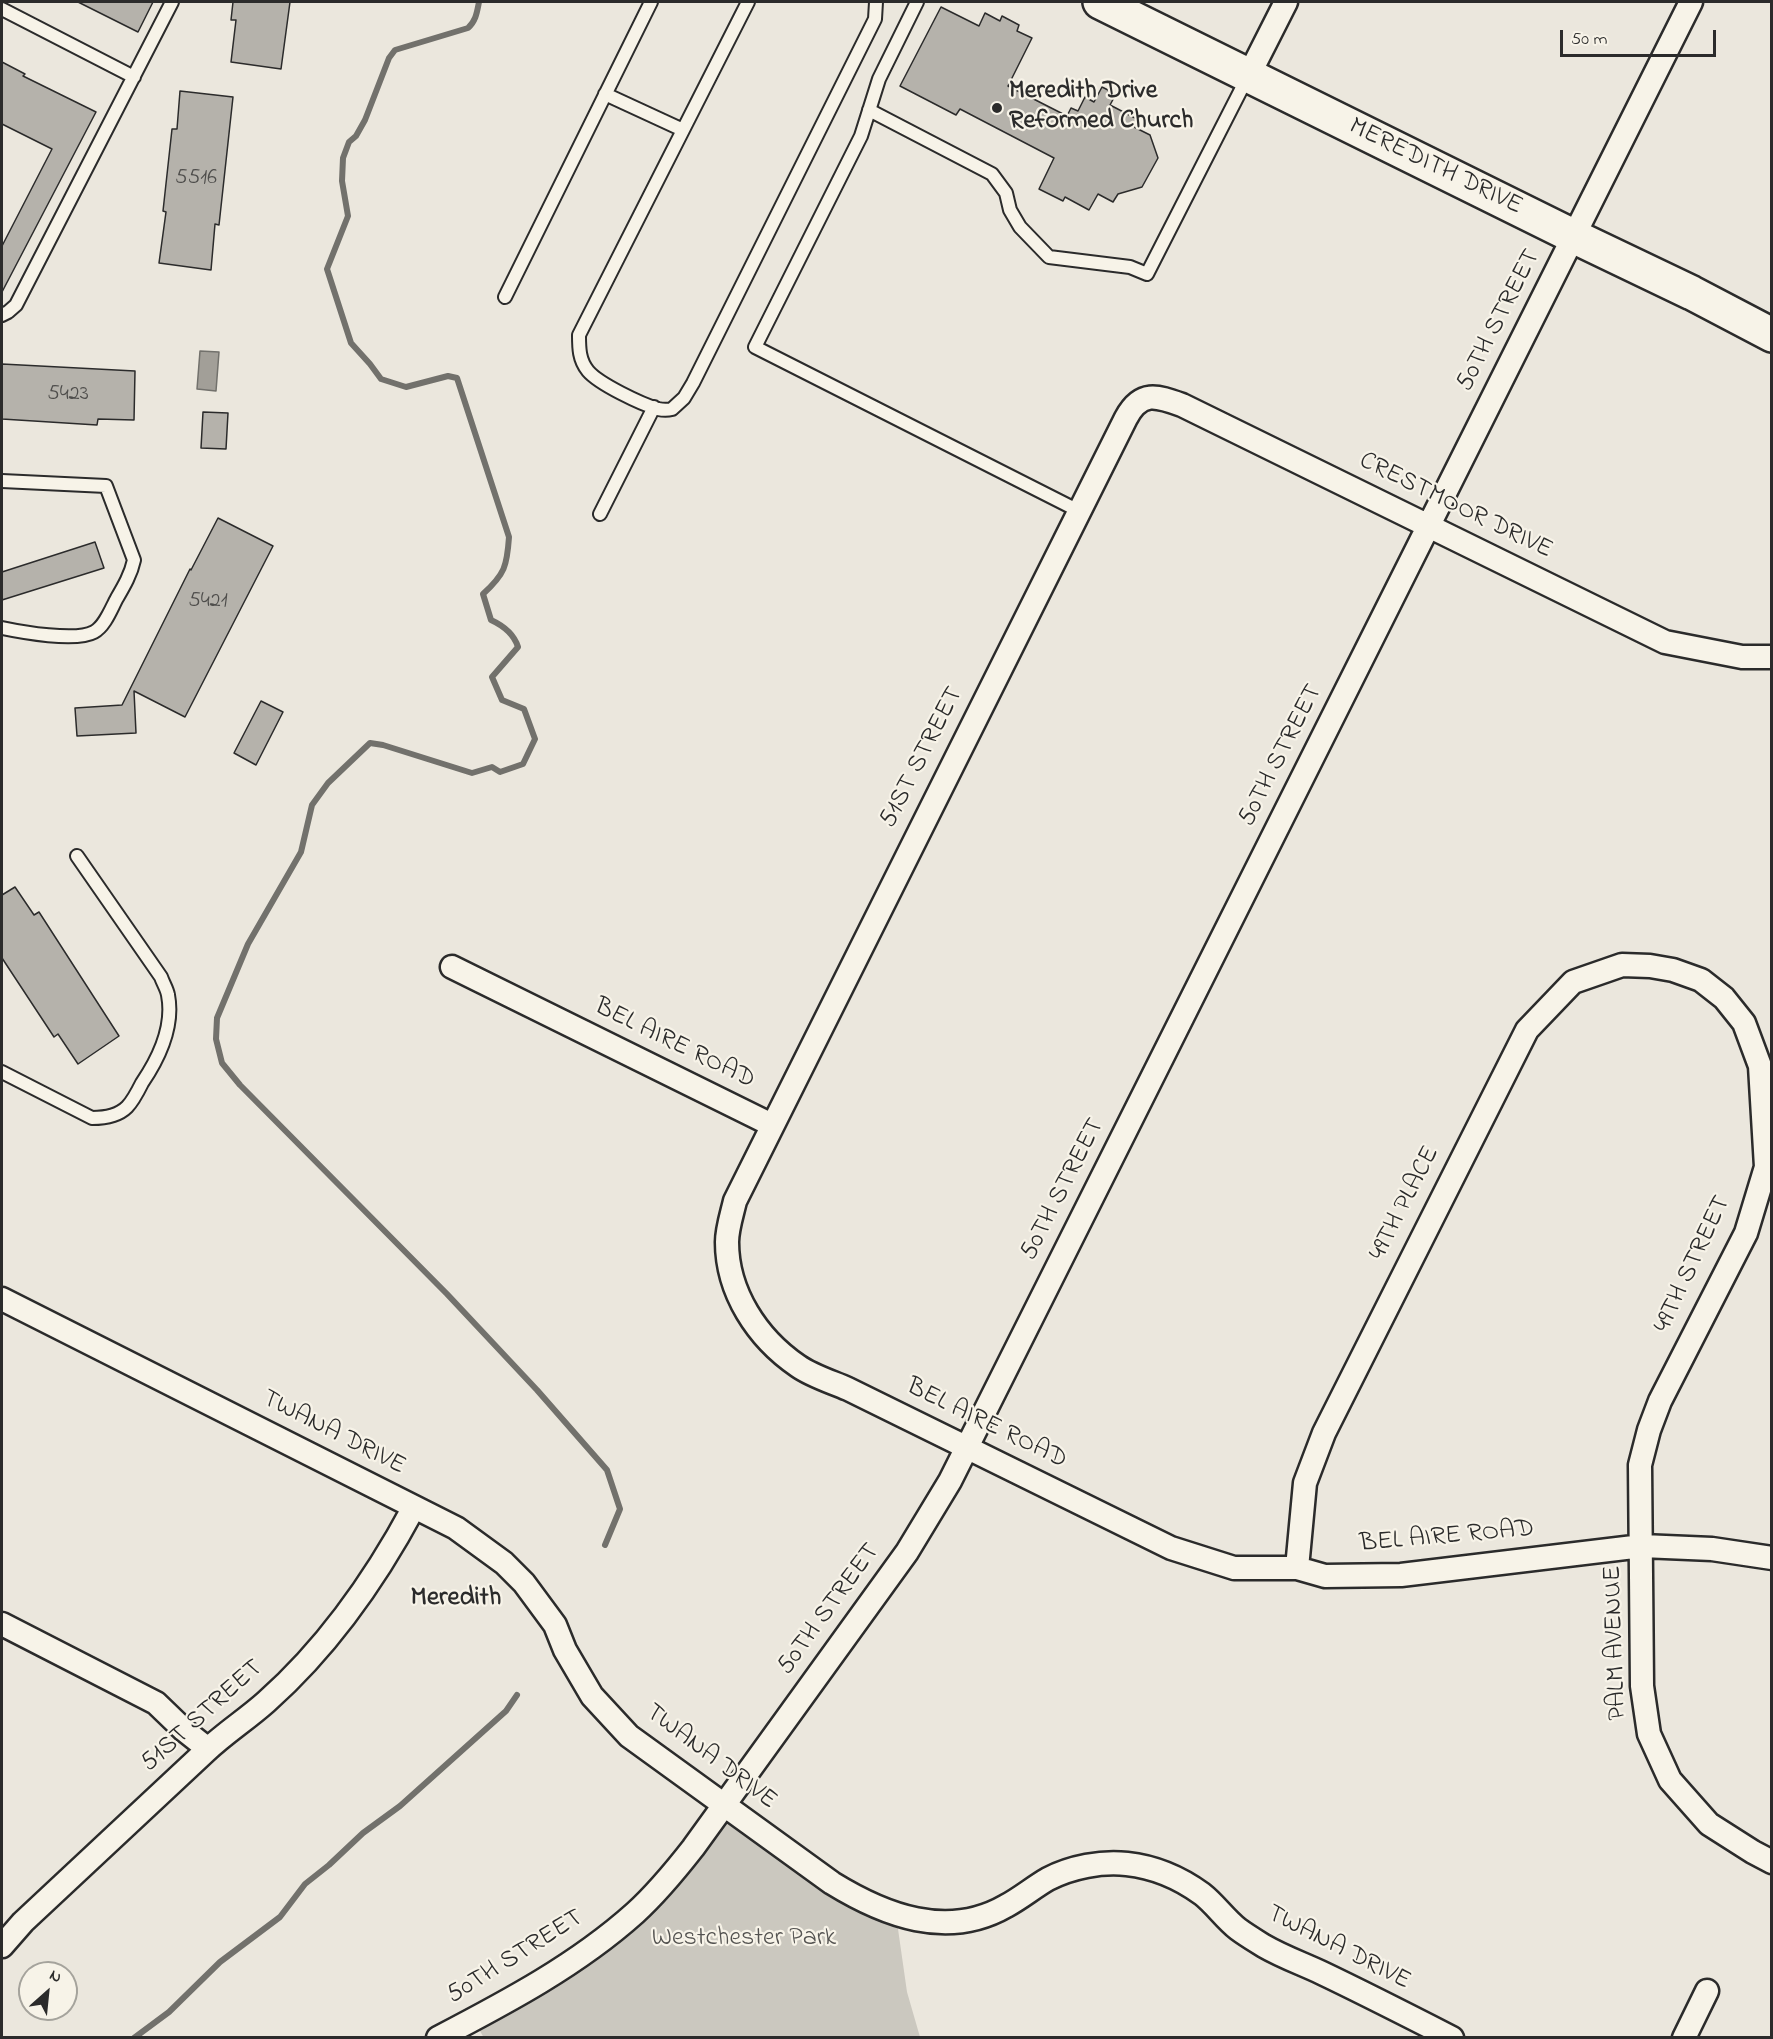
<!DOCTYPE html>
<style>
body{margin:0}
#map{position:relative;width:1773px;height:2039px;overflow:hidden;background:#ebe7dd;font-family:"Indie Flower",sans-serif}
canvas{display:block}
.frame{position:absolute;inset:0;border:3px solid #2b2b2b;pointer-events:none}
.north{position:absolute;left:18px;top:1961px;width:60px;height:60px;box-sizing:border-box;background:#f7f3e8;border:2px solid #a5a39c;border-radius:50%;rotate:27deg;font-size:16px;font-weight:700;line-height:24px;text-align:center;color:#2b2b2b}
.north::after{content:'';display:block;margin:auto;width:21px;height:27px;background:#2b2b2b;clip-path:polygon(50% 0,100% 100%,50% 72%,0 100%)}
.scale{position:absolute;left:1560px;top:30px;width:156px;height:27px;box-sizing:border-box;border:3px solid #2b2b2b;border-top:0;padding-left:8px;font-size:18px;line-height:21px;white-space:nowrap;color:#2b2b2b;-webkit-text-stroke:4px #f7f3e8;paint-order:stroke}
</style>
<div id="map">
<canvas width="1773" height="2039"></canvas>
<div class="frame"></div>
<div class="north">N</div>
<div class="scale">50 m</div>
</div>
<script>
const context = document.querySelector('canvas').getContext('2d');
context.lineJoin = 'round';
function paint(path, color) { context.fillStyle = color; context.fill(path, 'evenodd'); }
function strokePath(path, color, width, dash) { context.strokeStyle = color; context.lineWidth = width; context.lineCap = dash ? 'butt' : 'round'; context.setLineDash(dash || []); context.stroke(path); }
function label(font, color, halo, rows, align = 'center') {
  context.font = font + ' "Indie Flower",sans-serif'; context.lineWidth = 4.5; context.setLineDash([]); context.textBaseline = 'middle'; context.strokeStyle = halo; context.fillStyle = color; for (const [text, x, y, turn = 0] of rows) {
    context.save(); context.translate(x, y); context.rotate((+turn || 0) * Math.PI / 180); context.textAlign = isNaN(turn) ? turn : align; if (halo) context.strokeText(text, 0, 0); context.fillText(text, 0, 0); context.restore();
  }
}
paint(new Path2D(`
 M724,1806l172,109 11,77 13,45 -436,1 -11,-19 111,-66z`), '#cbc8bf');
const water = new Path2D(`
 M200,351l19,1 -3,39 -19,-2z`);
paint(water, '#a29f98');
strokePath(water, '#72716c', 1.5);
strokePath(new Path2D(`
 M479,2c-2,10 -3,19 -11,26l-73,22 -6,8 -24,62 -9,16 -7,6 -6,16 -1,23 6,35 -21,53 24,74 19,21 11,15 25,8 42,-11 9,2 52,159c-2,29 -4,37 -26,57l8,26c13,6 23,14 27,27l-26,30 10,23 22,9 11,30 -12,25 -23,8 -8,-5 -20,6 -89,-28 -13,-2 -42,40 -16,22 -11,47 -53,92 -31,74 -1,21 6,24 18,22 207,209 90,96 70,80 13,39 -15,36
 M134,2038l35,-26 51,-50 60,-45 25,-33 24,-19 34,-32 37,-27 106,-95 11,-16`), '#72716c', 6);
const building = new Path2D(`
 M78,2h75l-15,30z
 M233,2h57l-9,67 -50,-7 5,-42h-5z
 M941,7l38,19 6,-13 15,8 2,-5 17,9 -2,6 15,7 -24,48 59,30 4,-8 7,3 7,-14 9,5 8,-15 14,7 -6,11 27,14 -3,8 16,8 8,23 -16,29 -24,7 -5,8 -15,-8 -9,16 -24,-13 -2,4 -24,-12 15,-31 -94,-49 -4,6 -56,-29z
 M2,62l23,12 -2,2 73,36 -94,180v-46l50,-97 -50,-25z
 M180,91l53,6 -14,128 -4,-1 -4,46 -52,-7 7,-51 -3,-1 9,-82h5z
 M2,364l133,7 -1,49 -36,-1 -1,6 -95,-6z
 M203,412l25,1 -2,36 -25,-1z
 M218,518l55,28 -88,171 -51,-26 2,42 -59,3 -2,-28 47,-3 68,-136 1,1z
 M95,542l9,26 -102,32v-28z
 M261,701l22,11 -27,53 -22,-12z
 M15,887l19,28 5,-3 80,124 -41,28 -20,-30 -4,3 -52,-79v-63z`);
paint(building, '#b5b2ab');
strokePath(building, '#2b2b2b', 1.5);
const service = new Path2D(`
 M748,2l-169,333c0,13 0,25 9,36 11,13 53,33 70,38 5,1 10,1 14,0l12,-11 9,-15 182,-364 1,-17
 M917,2l-38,77 -18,57 -106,211 324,164
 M2,9l132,68
 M605,94l78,36
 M869,110l123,64 14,19 4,17 10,17 29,30 81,10 17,7 101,-198
 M505,297l146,-295
 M2,315l6,-3 8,-7 156,-303
 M2,481l104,5 28,74c-3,14 -10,26 -17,38 -6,11 -12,28 -23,34 -18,10 -73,0 -92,-4
 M600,514l54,-107
 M2,1072l90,46c12,0 26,-2 35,-11 6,-6 11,-16 15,-24 17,-25 32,-57 26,-88 -1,-6 -5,-12 -7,-18l-84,-121`);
const minor = new Path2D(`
 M1249,75l37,-73
 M1772,657h-30l-77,-15 -483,-237c-25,-9 -41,-15 -56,13l-391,783c-3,13 -8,28 -8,41 0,50 30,96 71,124 14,10 34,16 50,23l323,159 63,20h63l28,8 76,-1 241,-29 70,3 60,9
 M452,967l320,158
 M2,1299l454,229 48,35 20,20 31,42 10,25 27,46 37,40 203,147c52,32 115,57 174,23 15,-8 28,-19 42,-27 23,-12 54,-18 79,-15 28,3 53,14 75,30 13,10 23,25 36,35 8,6 18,12 26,17 19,11 39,18 58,27 44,21 87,43 130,65
 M1297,1568l8,-85 19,-50 203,-403 46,-48 49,-17 28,1 23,4 28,10 23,18 20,25 16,43 6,101 -20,66 -86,168 -11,29 -9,35 2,221 7,48 21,46 39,44 44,28 19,10
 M2,1624l154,79 28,27 24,19
 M2,1946l21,-24c61,-57 122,-114 183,-171 19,-18 41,-32 60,-49 62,-55 109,-122 148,-195
 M438,2038c69,-36 139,-73 197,-125 22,-20 40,-42 58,-65l214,-296 43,-71 741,-1479
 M1684,2038l23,-47`);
const secondary = new Path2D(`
 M1100,2l475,235 117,56 80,42`);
strokePath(service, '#2b2b2b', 16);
strokePath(minor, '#2b2b2b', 27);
strokePath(secondary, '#2b2b2b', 38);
strokePath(service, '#f7f3e8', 12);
strokePath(minor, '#f7f3e8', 22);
strokePath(secondary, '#f7f3e8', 33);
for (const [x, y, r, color] of [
 [997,108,6,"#2b2b2b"]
]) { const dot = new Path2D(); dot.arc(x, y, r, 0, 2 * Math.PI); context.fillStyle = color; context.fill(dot); strokePath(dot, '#f7f3e8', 2); }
label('22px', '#4e4d4b', null, [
 ["5516",196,179],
 ["5423",68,395],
 ["5421",208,602]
]);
label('bold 26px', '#2b2b2b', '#f7f3e8', [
 ["Meredith Drive",1009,93],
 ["Reformed Church",1009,123]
], 'left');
label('26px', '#2b2b2b', '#f7f3e8', [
 ["MEREDITH DRIVE",1435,168,26],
 ["50TH STREET",1500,321,-63],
 ["CRESTMOOR DRIVE",1455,507,26],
 ["50TH STREET",1282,756,-63],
 ["51ST STREET",923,758,-63],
 ["BEL AIRE ROAD",674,1045,26],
 ["50TH STREET",1064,1190,-63],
 ["49TH PLACE",1406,1204,-63],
 ["49TH STREET",1694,1265,-65],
 ["BEL AIRE ROAD",986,1425,26],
 ["TWANA DRIVE",333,1434,27],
 ["BEL AIRE ROAD",1447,1538,-5],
 ["50TH STREET",830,1610,-54],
 ["PALM AVENUE",1617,1643,-92],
 ["51ST STREET",203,1717,-42],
 ["TWANA DRIVE",710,1758,37],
 ["TWANA DRIVE",1338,1949,27],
 ["50TH STREET",516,1958,-32]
]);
label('26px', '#535250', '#f7f3e8', [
 ["Westchester Park",744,1940]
]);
label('bold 27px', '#2b2b2b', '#f7f3e8', [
 ["Meredith",456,1600]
]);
</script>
